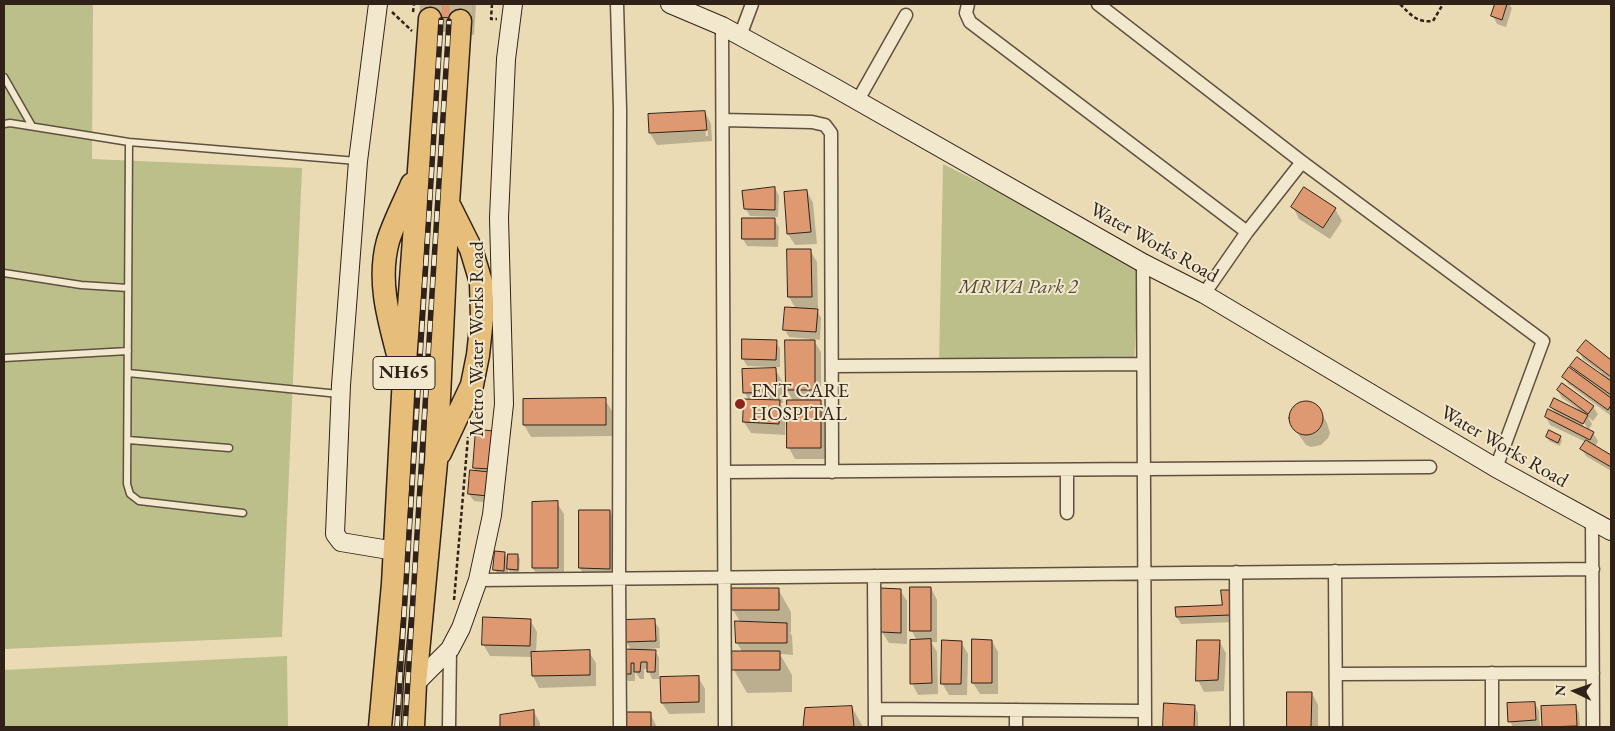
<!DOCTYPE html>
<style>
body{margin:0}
#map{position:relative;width:1615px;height:731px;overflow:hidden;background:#ebdbb4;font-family:"EB Garamond",serif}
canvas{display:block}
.frame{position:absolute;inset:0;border:5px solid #302219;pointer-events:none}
.north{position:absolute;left:1550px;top:666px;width:50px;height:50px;-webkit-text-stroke:4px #f2e8ce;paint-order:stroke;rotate:273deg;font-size:14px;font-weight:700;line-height:20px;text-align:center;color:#302219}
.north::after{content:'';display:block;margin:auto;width:18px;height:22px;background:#302219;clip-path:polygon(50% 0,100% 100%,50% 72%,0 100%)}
</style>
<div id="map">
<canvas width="1615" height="731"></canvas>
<div class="frame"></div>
<div class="north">N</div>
</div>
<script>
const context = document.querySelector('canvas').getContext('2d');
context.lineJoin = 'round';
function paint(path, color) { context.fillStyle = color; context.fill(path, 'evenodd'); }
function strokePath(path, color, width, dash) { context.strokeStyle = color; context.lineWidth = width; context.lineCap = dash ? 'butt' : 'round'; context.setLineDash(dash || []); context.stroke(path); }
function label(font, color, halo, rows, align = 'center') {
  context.font = font + ' "EB Garamond",serif'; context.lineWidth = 4; context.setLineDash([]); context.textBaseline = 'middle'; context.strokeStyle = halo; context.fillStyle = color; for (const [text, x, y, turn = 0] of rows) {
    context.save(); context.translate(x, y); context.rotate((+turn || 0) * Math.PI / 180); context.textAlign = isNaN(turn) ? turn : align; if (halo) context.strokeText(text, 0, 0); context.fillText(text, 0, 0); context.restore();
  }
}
paint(new Path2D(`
 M4,4h89l-1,155 210,9 -20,469 -278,12z
 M943,164l196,98 -5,103h-195z
 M287,656l1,71h-284v-57z`), '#bcbf8a');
paint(new Path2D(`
 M426,4h50l-2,31 -40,-4 -9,-15z
 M1497,4h12l3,4 -6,19 -9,-3 -4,-8z
 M705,112l6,12 1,17 -55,4 -7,-12 -1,-18zM705,122h2l1,14h-2z
 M775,188l4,8 -1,21 -28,-1 -5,-8z
 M807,191l6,12 4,41 -22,1 -7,-11z
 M1293,207l42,2 7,12 -12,18 -31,-20z
 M774,220l5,7 -1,20 -31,-1 -4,-7z
 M810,250l7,12 1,46h-2l5,10 -1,22 -7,-1 8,13v50l6,10v47h-32l-6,-11 4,-47 -6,-11 24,-51 -22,-2 -4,-7 11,-21 -7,-12z
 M776,341l4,8v18h-6l8,14 1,22h-3l6,10 -1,22 -34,-2 -7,-11 5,-22 -4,-7 28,-24v-2l-26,-1 -4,-7z
 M1586,342l25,20v54l-43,-32 -4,-7 12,-4 -4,-7 29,9 1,-2 -19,-14 -4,-8z
 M1558,391l35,16 5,7 -5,7 -5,-4 4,7 -4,7 5,2 5,8 -3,6 16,9v15l-25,-15 -4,-7 4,-7 -36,-17 -4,-8 10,-3 -5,-7 26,4 1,-2 -16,-11zM1581,418l7,11h-3l-6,-10z
 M524,400h81l7,11v25l-81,1 -7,-12z
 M1307,402l10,4 10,17 3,10 -2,5 -7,7 -10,2 -5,-2 -14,-20 -1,-11 6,-8z
 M492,432v71l-18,-2 -5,-7 7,-23 -2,-3z
 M1547,437h13l2,3 -2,6 -11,-5z
 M533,503h24l7,11v66h-24l-7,-12z
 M580,511h30l6,12v57h-29l-7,-12z
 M504,553l5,7 9,-4 2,3 -1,14 -9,-1 -2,-3v9l-9,-1 -4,-7z
 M931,588l6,12v42h-6l6,10 1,42 -20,1 -6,-12 5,-42 -5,-10z
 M778,589l13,23v20h-1l2,4 1,19 -13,-1 12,21v17l-45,1 -13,-23v-17h9l-6,-10 4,-20 -8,-13z
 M900,590l7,11v43l-18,-1 -7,-11z
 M1222,592l13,30 -54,2 -4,-7 46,-11z
 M530,620l7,12 -1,21 53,-1 7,11v23l-57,2 -6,-12 -1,-19 -42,-1 -7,-12z
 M654,621l5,7 1,20 -12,1v2h7l4,7v21h-7l-4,-10h-4v10h-4l-5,-8v10h-7l-4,-8 7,-23 -5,-8z
 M992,641l6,11v42h-18l-7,-11z
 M1219,641l7,12 -2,38 -20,1 -6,-12z
 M961,642l7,12 -1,41h-18l-7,-12z
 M698,677l7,12v24l-36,1 -7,-11z
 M1288,693h24l6,12v22h-29z
 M1535,703l4,8 1,16h-27l-3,-6z
 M1165,705l29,1 4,7v14h-34z
 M1575,706l4,7 1,14h-36z
 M852,707l11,20h-58l2,-18z
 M534,712l6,11v4h-39l1,-11z
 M650,713l7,14h-32z`), '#0003');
const building = new Path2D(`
 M425,4h42l-1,15 -42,-3z
 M1495,4h12l-5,16 -11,-4z
 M705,111l2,19 -58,3 -1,-19z
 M775,187v23l-31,-1 -2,-18z
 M1304,187l32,21 -13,20 -32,-21z
 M807,190l4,42 -24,2 -3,-42z
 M742,218h33v21h-33z
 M787,249h24l1,48h-24z
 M785,307l33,2 -2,23 -33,-2z
 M742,339l35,1 -1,20 -34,-1z
 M785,340h30v50h-29z
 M1586,340l25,20v17l-34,-26z
 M1577,357l34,24v14l-41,-29z
 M1569,367l42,31v7l-3,5 -46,-33z
 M776,368l1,24 -34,1 -1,-24z
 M1562,383l32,23 -6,8 -31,-24z
 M606,398v27h-83v-26z
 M1554,398l34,17 -5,9 -33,-17z
 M744,399l36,1 -1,24 -36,-2z
 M787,400h34v48h-34z
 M1289 418a17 17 0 1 1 34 0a17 17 0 1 1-34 0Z
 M1548,409l46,23 -4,8 -45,-23z
 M476,429l17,2 -3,38 -17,-1z
 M1549,430l12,6 -3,7 -12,-6z
 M1586,440l25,15v12l-31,-18z
 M470,470l20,2 -2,24 -20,-2z
 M558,501v67h-26v-66z
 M579,510h31v59l-31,-1z
 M495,551l10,1 -1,19 -11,-1z
 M508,554h10v16l-11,-1z
 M910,587h21v44h-21z
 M732,588h47v22h-47z
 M880,588l21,1v44l-20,-1z
 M1221,590h9l1,25 -55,2 -1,-10 47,-2z
 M483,617l48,2 -1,27 -48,-1z
 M655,619l1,22 -31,1 -1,-22z
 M735,621l52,2v20h-51z
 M931,639l1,44 -22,1v-44z
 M972,639l20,1v43h-20z
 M942,640l20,1 -1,43h-20z
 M1197,640h23l-2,40 -22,1z
 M623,649l33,1 -1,22h-8v-10h-6l-1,10h-6v-9h-3v11h-8z
 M590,650v25l-58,1 -1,-24z
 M732,651h48v19h-48z
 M699,676v26l-38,1 -1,-26z
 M1287,692h25l-1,35h-24z
 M1535,702l1,18 -28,2 -1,-19z
 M1164,703l31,2 -1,22h-31z
 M1576,705l1,21 -35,1 -1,-21z
 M852,706l2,21h-51l2,-19z
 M534,710v17h-34v-12z
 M623,712h28v15h-28z`);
paint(building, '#df9970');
strokePath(building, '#302219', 1);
strokePath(new Path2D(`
 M430,19l1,-15
 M460,21l1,-17`), '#c6b695', 22, [22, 11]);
const lane = new Path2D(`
 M4,77l28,49
 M4,124l6,-1 119,19 228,19
 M129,142l-2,342 3,10 9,7 104,12
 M4,273l77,12 47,3
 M4,358l124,-7
 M128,373l211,21
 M128,440l101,8`);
const street = new Path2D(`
 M617,4l3,105 -1,469 1,149
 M968,4l-2,9 4,9 277,210
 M1098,4l204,158 241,179 -47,127
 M722,26l3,701
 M740,36l12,-32
 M858,100l48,-85
 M723,120l89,2 13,3 6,8 1,339
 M1143,263l2,464
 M1204,294l43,-62 55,-70
 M832,366l311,-2
 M724,472l706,-5
 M1067,513v-43
 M1592,521l1,206
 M1335,571l1,156
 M1236,572l1,155
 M874,576l1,151
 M478,580l1115,-11
 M1492,673v54
 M1336,674l257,-1
 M875,709l270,2
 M449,727l1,-78
 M1016,727v-17`);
const secondary = new Path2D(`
 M378,4l-20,157 -17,224 -6,149 6,8 54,9
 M670,4l52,22 108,59 313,178 61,31 292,174 115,63
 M415,684l35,-35 11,-21 17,-48 14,-65 12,-111 -5,-186 7,-159 7,-55`);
const highway = new Path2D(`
 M399,358c-10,-38 -22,-77 -11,-117 6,-19 16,-38 24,-57
 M440,453l32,-68 6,-30 4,-37 -1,-36 -10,-33 -21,-42
 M380,727l13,-143 11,-208 26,-357
 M413,727l2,-43 21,-222 12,-258 12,-183`);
strokePath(lane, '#5f5040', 9);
strokePath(street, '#5f5040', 15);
strokePath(secondary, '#302219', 20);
strokePath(highway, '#302219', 25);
strokePath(new Path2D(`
 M492,4l-1,15h6
 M1400,4c11,11 17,19 33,17l10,-17
 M392,12l20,19
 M413,12l1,-8
 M454,600l14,-163`), '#302219', 2.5, [4, 2.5]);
strokePath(lane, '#f2e8ce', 6);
strokePath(street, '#f2e8ce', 12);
strokePath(secondary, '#f2e8ce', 18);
strokePath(highway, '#e6be7a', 22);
const rail = new Path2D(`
 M397,727l44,-707
 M405,727l44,-706`);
strokePath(rail, '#302219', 5.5);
strokePath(rail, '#f2e8ce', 4, [11]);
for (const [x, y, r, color] of [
 [740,404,6,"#8f2418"]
]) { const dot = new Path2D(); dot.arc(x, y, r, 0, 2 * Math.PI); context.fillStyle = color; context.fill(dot); strokePath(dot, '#f2e8ce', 2); }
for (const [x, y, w] of [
 [404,373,62]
]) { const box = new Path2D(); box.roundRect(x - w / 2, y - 16.5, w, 33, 4); context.fillStyle = '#f2e8ce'; context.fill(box); strokePath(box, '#302219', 1); }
label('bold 19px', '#302219', null, [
 ["NH65",404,373]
]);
label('20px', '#302219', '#f2e8ce', [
 ["Water Works Road",1154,243,29],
 ["Metro Water Works Road",478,339,-90],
 ["Water Works Road",1504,447,30]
]);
label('italic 20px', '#534935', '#f2e8ce', [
 ["MRWA Park 2",1018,288]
]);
label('20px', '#302219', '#f2e8ce', [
 ["ENT CARE",751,392],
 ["HOSPITAL",751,415]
], 'left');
</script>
